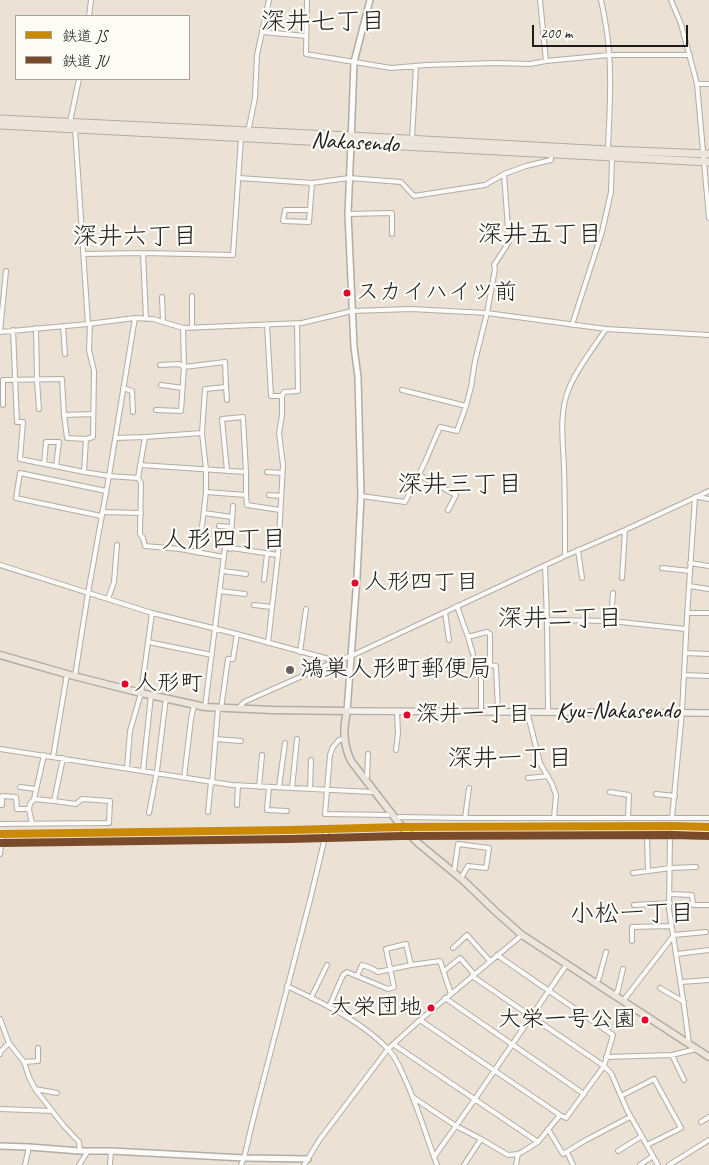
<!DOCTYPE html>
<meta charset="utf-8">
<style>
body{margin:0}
#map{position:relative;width:709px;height:1165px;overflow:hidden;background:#ebe2d5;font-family:Caveat,"Klee One",sans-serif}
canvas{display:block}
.legend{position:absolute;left:15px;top:15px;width:175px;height:65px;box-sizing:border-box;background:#fdfcf7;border:1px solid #a3a29f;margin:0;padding:6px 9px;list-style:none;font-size:15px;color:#1c1c1c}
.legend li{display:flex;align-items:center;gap:10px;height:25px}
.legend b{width:25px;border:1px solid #a3a29f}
.scale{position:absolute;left:532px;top:25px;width:156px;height:22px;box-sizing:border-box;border:2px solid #1c1c1c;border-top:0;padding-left:6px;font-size:15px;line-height:18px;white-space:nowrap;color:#1c1c1c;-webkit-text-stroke:4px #fdfcf7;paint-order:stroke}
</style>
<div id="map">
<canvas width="709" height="1165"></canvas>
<ul class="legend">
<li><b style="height:6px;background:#cb8a06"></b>鉄道 JS</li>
<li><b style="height:6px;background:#7a4b2a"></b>鉄道 JU</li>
</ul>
<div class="scale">200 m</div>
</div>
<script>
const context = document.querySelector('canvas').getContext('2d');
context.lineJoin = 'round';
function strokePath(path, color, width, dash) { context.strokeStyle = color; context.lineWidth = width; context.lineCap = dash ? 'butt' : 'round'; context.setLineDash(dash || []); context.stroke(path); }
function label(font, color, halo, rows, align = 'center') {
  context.font = font + ' Caveat,"Klee One",sans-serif'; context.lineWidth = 4.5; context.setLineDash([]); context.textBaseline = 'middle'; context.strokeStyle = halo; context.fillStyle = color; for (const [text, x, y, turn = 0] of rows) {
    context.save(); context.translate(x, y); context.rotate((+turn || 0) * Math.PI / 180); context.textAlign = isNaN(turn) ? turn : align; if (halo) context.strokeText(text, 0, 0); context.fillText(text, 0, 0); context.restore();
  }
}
const minor = new Path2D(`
 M307,0l-1,54 85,14 35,-3 71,-2 33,1 16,-3 63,-6h81
 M540,0l6,61
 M601,0c4,18 7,35 8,53 3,32 0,65 -1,96
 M671,0l10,24 16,60 12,134
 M89,16l2,-16
 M263,32l43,4
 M697,84h12
 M70,122l9,-43
 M75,129l13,195
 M248,132l7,-34 2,-43 12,-55
 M412,139l4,-73
 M239,178l73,5 37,-5 52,4 13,14 71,-11 19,-11
 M310,210h-25l-2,11 26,1 3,-39
 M348,214l44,-1v21
 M143,253l3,66
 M84,254l59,-1 90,2 8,-117
 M162,297l1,25
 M267,325l4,71h11v19l-3,18 4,32 -5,90 -10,88
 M572,325l30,-93 9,-40 1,-34
 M63,326l2,28
 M36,328l1,52 2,29
 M192,328v-32
 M13,330l4,92h6l-3,37 64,13
 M0,332l88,-8 47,-6 18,1 30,9 119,-5 50,-12 59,-2 76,4 119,16 103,6
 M0,332l6,-61
 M161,385l22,3
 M226,387l1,13
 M123,388l9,3 1,21
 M402,390l64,16
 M282,396l2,-4 14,-1 -1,-67
 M3,405v-25l59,-1 2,36 3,23 19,1 -2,33 25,4 29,2
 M156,410l25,1 3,-44 -1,-39
 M64,415l29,-1
 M145,437l-7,41 3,5 -1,51 3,4 2,8 35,3 44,8
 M115,438l30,-1 57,-4 3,-44 21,-2 -1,-25 -41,5 -5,-3 -19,1
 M86,439l7,-2 1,-66 -5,-21 1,-26
 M44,464l2,-22h13l-3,24
 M140,465l106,7 -3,-55 -21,2 5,52
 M246,472v23l1,10 33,5
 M267,472l15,1
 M419,475l37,20 -8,15
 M206,492l40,3
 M269,495l12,1
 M361,496l44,6 20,-40 15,-35 17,4 9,-25 5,-19 4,-26 12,-48 8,-44 -1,-4 15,-23 -5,-68 22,-8 25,-6v-7
 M698,497l11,2
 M102,512l39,1
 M204,513l28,4
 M101,516l-85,-18 4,-25 86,18
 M219,526l12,1
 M230,549l3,-43
 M578,550l4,28
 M199,553l7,-61v-23l-4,-36
 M565,556c0,-30 0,-59 -1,-89 -1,-25 -5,-53 4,-76 7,-20 26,-44 38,-62
 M690,563l19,3
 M0,565l152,48 81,20 103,28
 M545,565l2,55 64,1 75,8
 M662,568l28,3
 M223,571l23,3
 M622,578l3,-48
 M264,580l3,-26
 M689,586l20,3
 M220,591l25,3
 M108,599l6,-17 3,-37
 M254,605l18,2
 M457,606l11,31 5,17
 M445,612l4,28
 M687,613h22
 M547,620l1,91
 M611,621l2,-28
 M468,637l19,-5 3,2v31l6,1 2,45
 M148,642l64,13
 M300,652l6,-43
 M685,653l24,1
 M481,675v36
 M684,675l25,1
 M75,676l13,-83 21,-117 26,-158
 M205,707l20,-160 53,8
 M221,709l7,-50h5l4,-25
 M238,709l6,-7 92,-41 15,-5 214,-100 60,-26 84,-39
 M527,711l13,52 12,21 4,11 -2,23
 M216,739l25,2
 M344,739l-5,1 -6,7 -3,8 -5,59 63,1 4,-2
 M0,749l232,36 140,7 1,-1
 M396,750l2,-17 -1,-22
 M44,755l-10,44 20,2 9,-43
 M53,757l14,-83
 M127,768l3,-37 11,-38 11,-80
 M143,771l8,-76
 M184,778l7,-59 3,-14
 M365,778l2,-1 1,-23
 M528,778l20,-2
 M212,783l6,-75
 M20,787l16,2
 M259,787l3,-32
 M269,787l-2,23 20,1
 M279,787l6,-44
 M292,788l5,-49
 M310,789l1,-29
 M610,792l19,3 -1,23
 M656,794l19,2
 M0,805h2v-9l14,1 1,12h12l1,-5 4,-5
 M237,805l1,-20
 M29,809l3,15
 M208,812l3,-30
 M149,813l8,-42 9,-73
 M396,818l4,-1 65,1h244
 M465,818l4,-30
 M672,818l10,-106 5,-95 8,-120
 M0,824l109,-1 1,-22 -28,-2 -6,5 -22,-3
 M647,838l1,33
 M0,839h2l-2,15
 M454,872l4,-28 31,4 -3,20 -18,-2 -7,12
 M633,873l38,-5 25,-1
 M670,894l22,1 1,10h16
 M634,905l36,-2
 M632,941v-14l40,-1
 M453,948l14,-13 23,26
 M677,954l32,-4
 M444,971l16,-13 14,16
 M357,976l5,-11 9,3 7,4 33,-7 29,-4 11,33
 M472,976l132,90 7,7 16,37 31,55
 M681,982l28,-2
 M596,983l3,-5 7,-26
 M287,986c35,17 73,34 101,63 8,8 12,19 17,30 13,28 21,57 32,86
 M660,988l24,14
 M615,996l3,-6 5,-21
 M311,998l16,-33
 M445,998l139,96
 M623,1001l51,-66 32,-3
 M329,1007l14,-32 4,-3 41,17 6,-2 -8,-38 20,-5 5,21
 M0,1019l9,24 15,19 5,15 6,12 29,37 15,16 1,9
 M420,1020l140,95
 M393,1044l145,98
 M689,1044l-5,-38 -15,-97 1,-75 3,-3 36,1
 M0,1054l1,-3 8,-8
 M672,1055l12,25
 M606,1057l66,-2 24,-6
 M24,1062l14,-1v-13
 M35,1089l22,4
 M621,1096l33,-17 27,49 -34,17
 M414,1098l42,28 25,13 27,16 10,-1 4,-2 16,-10 22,-27 6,3 38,-52 9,-31 -116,-80
 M0,1109l52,2
 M701,1122l8,-5
 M548,1129l15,25 23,-14 44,-23
 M618,1151l24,-15
 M567,1152l6,13
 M434,1157l41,-58 92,-135
 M25,1165l4,-18
 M79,1165l9,-14
 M110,1165l1,-14
 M241,1165l3,-7 8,-34 58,-224 17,-71
 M304,1165l16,-26 68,-90 32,-29 102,-85
 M464,1165l17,-26
 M516,1165l2,-11
 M640,1165l13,-9
 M669,1165l40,-25`);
const tertiary = new Path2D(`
 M347,711l10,-134 4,-81 -3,-119 -4,-30 -6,-133 3,-71 3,-81 16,-62
 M0,1146l29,1 51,4h31l133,7 64,1`);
const secondary = new Path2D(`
 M347,711l362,2`);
const primary = new Path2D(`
 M0,655l70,20 71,18 64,14 68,3 74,1c-4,18 -4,33 4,50l51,66 16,16 46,38 31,30 27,24 187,122`);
const trunk = new Path2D(`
 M0,119l351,17 257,14 101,4
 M0,125l709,37`);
strokePath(minor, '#b1aca4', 6);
strokePath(tertiary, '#b1aca4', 8);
strokePath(secondary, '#b1aca4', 8);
strokePath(primary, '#b1aca4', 9);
strokePath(trunk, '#b1aca4', 9);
strokePath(minor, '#fcfbf9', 4);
strokePath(tertiary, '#fcfbf9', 5);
strokePath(secondary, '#f5f2ee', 5.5);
strokePath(primary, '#ede5dc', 6);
strokePath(trunk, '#ede5dc', 7);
strokePath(new Path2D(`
 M0,834l289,-4 113,-3 271,-1 36,1`), '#cb8a06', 8);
strokePath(new Path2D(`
 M0,843l289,-4 113,-3 271,-1 36,1`), '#7a4b2a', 8);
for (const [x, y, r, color] of [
 [347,293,4.5,"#e4002b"],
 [355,583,4.5,"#e4002b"],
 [290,670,5,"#64615d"],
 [125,684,4.5,"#e4002b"],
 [407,715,4.5,"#e4002b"],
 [431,1008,4.5,"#e4002b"],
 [645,1020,4.5,"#e4002b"]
]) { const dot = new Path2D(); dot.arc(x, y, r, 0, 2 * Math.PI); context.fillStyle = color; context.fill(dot); strokePath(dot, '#fdfcf7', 2); }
label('23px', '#1c1c1c', '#fdfcf7', [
 ["スカイハイツ前",356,293],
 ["人形四丁目",364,583],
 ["人形町",134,684],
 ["深井一丁目",416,715],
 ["大栄団地",422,1008,"right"],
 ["大栄一号公園",636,1020,"right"]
], 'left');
label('24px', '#1c1c1c', '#fdfcf7', [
 ["Nakasendo",355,143,3],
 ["Kyu-Nakasendo",618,712]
]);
label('24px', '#1c1c1c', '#fdfcf7', [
 ["鴻巣人形町郵便局",300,670]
], 'left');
label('25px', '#1c1c1c', '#fdfcf7', [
 ["深井七丁目",323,22],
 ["深井五丁目",540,235],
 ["深井六丁目",135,237],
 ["深井三丁目",460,485],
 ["人形四丁目",224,540],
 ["深井二丁目",560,619],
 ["深井一丁目",510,759],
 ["小松一丁目",632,914]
]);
</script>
